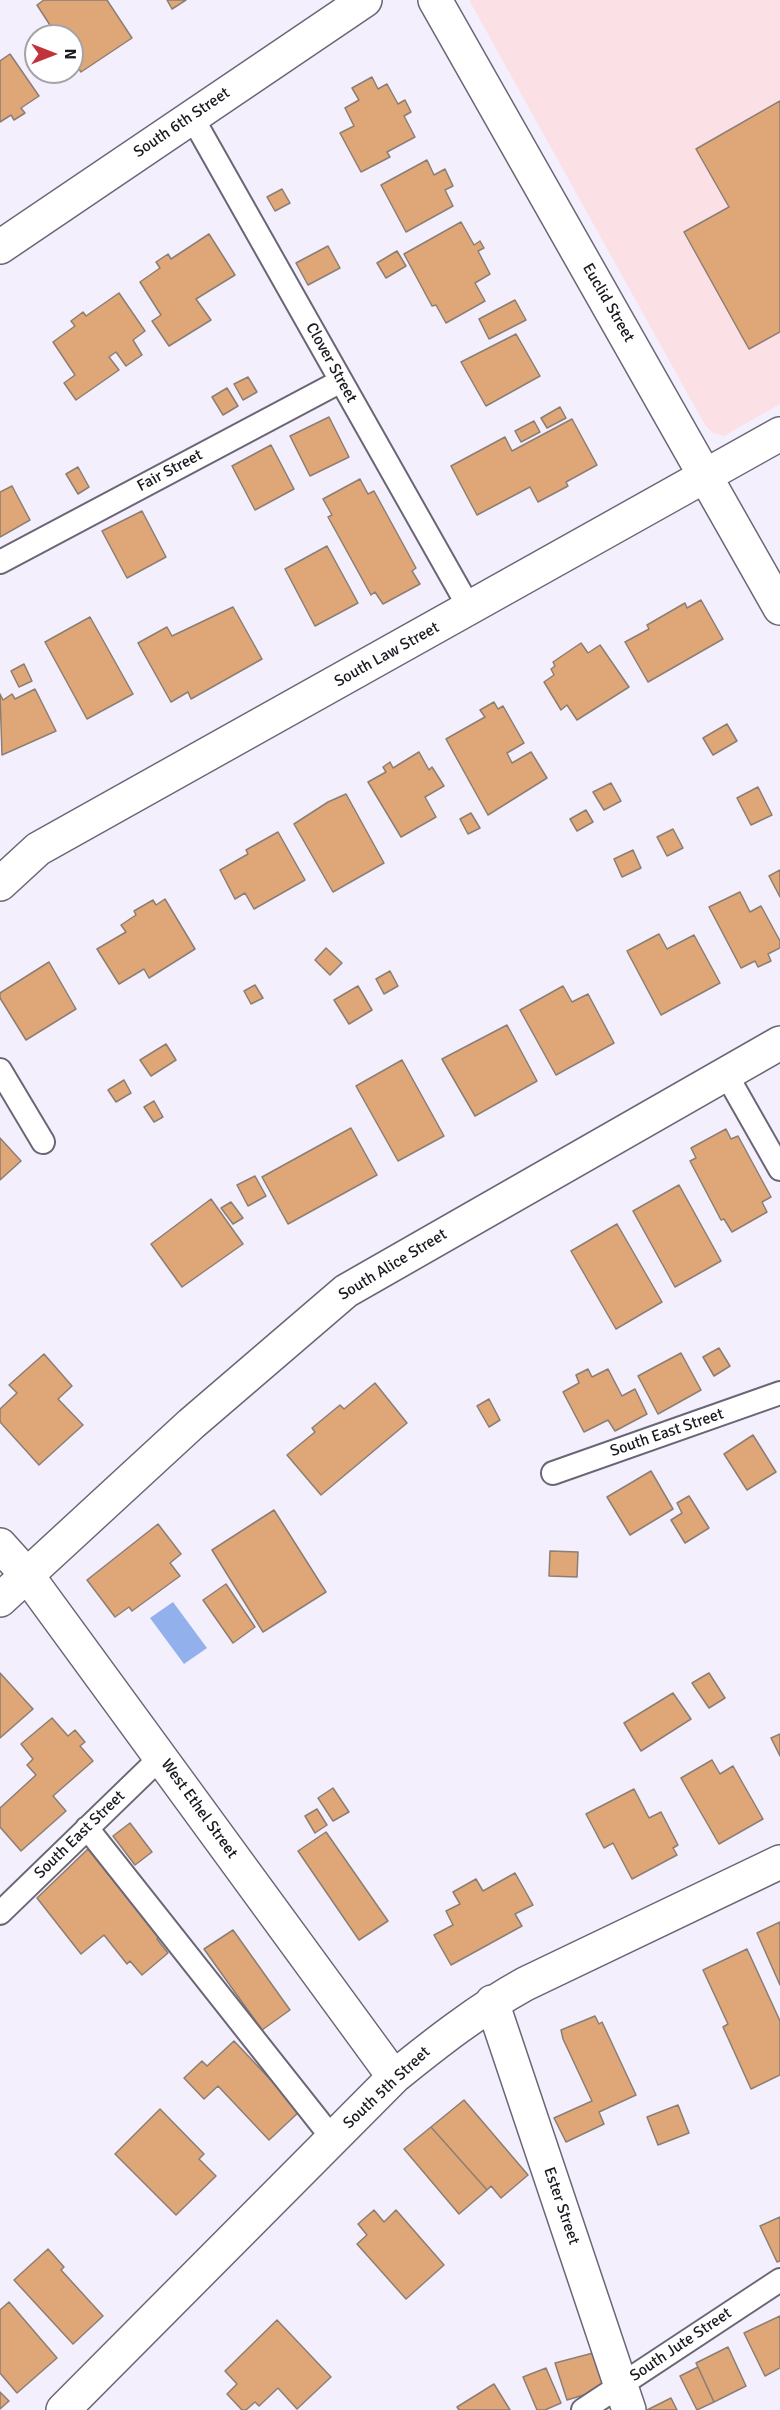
<!DOCTYPE html>
<style>
body{margin:0}
#map{position:relative;width:780px;height:2410px;overflow:hidden;background:#f4effd;font-family:Signika,sans-serif}
canvas{display:block}
.north{position:absolute;left:24px;top:24px;width:60px;height:60px;box-sizing:border-box;background:#fff;border:2px solid #a4a3a5;border-radius:50%;rotate:90deg;font-size:16px;font-weight:700;line-height:24px;text-align:center;color:#1b191f}
.north::after{content:'';display:block;margin:auto;width:21px;height:27px;background:#c2323b;clip-path:polygon(50% 0,100% 100%,50% 72%,0 100%)}
</style>
<div id="map">
<canvas width="780" height="2410"></canvas>
<div class="north">N</div>
</div>
<script>
const context = document.querySelector('canvas').getContext('2d');
context.lineJoin = 'round';
function paint(path, color) { context.fillStyle = color; context.fill(path, 'evenodd'); }
function strokePath(path, color, width, dash) { context.strokeStyle = color; context.lineWidth = width; context.lineCap = dash ? 'butt' : 'round'; context.setLineDash(dash || []); context.stroke(path); }
function label(font, color, halo, rows, align = 'center') {
  context.font = font + ' Signika,sans-serif'; context.lineWidth = 4.5; context.setLineDash([]); context.textBaseline = 'middle'; context.strokeStyle = halo; context.fillStyle = color; for (const [text, x, y, turn = 0] of rows) {
    context.save(); context.translate(x, y); context.rotate((+turn || 0) * Math.PI / 180); context.textAlign = isNaN(turn) ? turn : align; if (halo) context.strokeText(text, 0, 0); context.fillText(text, 0, 0); context.restore();
  }
}
paint(new Path2D(`
 M469,0h311v404l-56,32 -11,-3 -8,-8z`), '#fbe0e6');
paint(new Path2D(`
 M173,1602l34,46 -23,16 -34,-46z`), '#92b1ec');
const building = new Path2D(`
 M44,0h63l25,38 -51,34 -9,-13v-23h-15l-20,-31z
 M167,0h19l-14,9z
 M10,54l29,42 -18,12 4,5 -11,7 -3,-5 -11,7v-61z
 M372,77l6,12 9,-5 11,20 7,-4 6,12 -7,4 11,21 -28,15 3,5 -29,15 -21,-39 14,-7 -9,-18 14,-8 -7,-12z
 M780,101v231l-31,17 -65,-117 45,-25 -33,-58z
 M427,160l7,15 11,-6 8,17 -8,4 8,16 -47,26 -25,-47z
 M282,189l8,14 -15,8 -8,-14z
 M461,222l13,23 6,-4 4,7 -6,3 12,23 -15,9 10,18 -39,22 -10,-18 -4,1 -28,-52z
 M209,234l26,41 -39,24 15,21 -42,26 -17,-25 9,-6 -21,-33 20,-14 -4,-6 12,-8 3,5z
 M328,246l12,22 -32,17 -12,-22z
 M397,251l9,15 -20,12 -9,-15z
 M119,293l26,38 -12,9 9,15 -16,11 -10,-14 -7,5 10,13 -43,30 -12,-17 11,-8 -22,-33 22,-16 -4,-5 12,-9 3,4z
 M515,300l11,20 -37,19 -10,-20z
 M516,334l24,42 -54,30 -25,-44z
 M248,377l9,15 -14,8 -9,-16z
 M227,388l11,18 -15,9 -11,-18z
 M560,407l6,11 -19,10 -6,-10z
 M329,417l20,40 -39,19 -20,-40z
 M572,419l25,46 -31,17 2,4 -30,16 -8,-15 -53,28 -26,-49 54,-29 7,14z
 M534,421l6,11 -19,10 -6,-11z
 M271,445l23,44 -39,21 -23,-44z
 M78,467l11,20 -11,7 -12,-20z
 M360,479l8,15 6,-3 42,77 -4,3 8,13 -37,20 -8,-12 -4,3 -43,-78 4,-2 -9,-16z
 M12,486l18,34 -30,17v-45z
 M142,511l24,46 -39,21 -25,-47z
 M327,546l31,57 -43,23 -30,-57z
 M701,600l22,39 -75,43 -23,-40 24,-13 -2,-4 38,-22 2,5z
 M233,607l29,52 -71,40 -3,-7 -17,10 -33,-59 29,-16 5,9z
 M90,617l43,77 -46,25 -42,-77z
 M581,643l7,10 12,-8 29,42 -52,33 -10,-15 -6,5 -17,-28 10,-7 -3,-6 4,-3 -2,-4z
 M24,664l8,17 -13,6 -8,-16z
 M35,689l21,42 -54,24 -2,-61 3,6 9,-6 3,5z
 M494,702l4,7 5,-3 21,37 -17,10 5,10 19,-11 16,26 -59,37 -42,-76 39,-22 -5,-7z
 M727,724l10,17 -24,14 -10,-17z
 M419,752l10,18 3,-3 12,19 -19,11 11,20 -35,20 -33,-55 18,-10 -3,-5 7,-5 3,6z
 M611,783l10,18 -17,9 -11,-18z
 M758,787l14,28 -21,10 -14,-27z
 M346,794l38,69 -51,29 -39,-68 34,-22z
 M586,810l7,12 -16,9 -7,-12z
 M471,813l9,15 -12,6 -8,-15z
 M673,829l10,19 -16,8 -10,-19z
 M278,832l27,48 -51,29 -9,-16 -10,6 -15,-29 28,-16 -2,-4z
 M633,850l8,18 -19,9 -8,-18z
 M780,870v27l-11,-21z
 M740,892l10,20 11,-6 19,35v7l-12,6 3,7 -13,6 -3,-6 -14,7 -32,-61z
 M165,899l30,50 -46,29 -5,-9 -25,15 -22,-35 29,-17 -5,-7 15,-10 -2,-4 19,-11 3,5z
 M659,934l8,15 27,-14 26,48 -59,32 -34,-64z
 M326,948l16,15 -12,12 -15,-15z
 M49,962l27,47 -50,31 -26,-42v-5z
 M390,971l8,15 -14,8 -8,-15z
 M255,985l8,13 -12,6 -7,-13z
 M358,986l14,24 -23,14 -15,-24z
 M563,986l9,16 16,-8 26,49 -58,32 -36,-65z
 M507,1025l30,56 -62,35 -33,-57z
 M166,1044l10,16 -25,16 -11,-16z
 M402,1060l42,76 -46,25 -42,-75z
 M124,1080l7,13 -15,9 -8,-12z
 M154,1101l9,16 -9,5 -10,-15z
 M351,1128l26,47 -89,49 -26,-47z
 M726,1129l5,10 7,-3 33,61 -9,5 5,10 -35,20 -8,-13 -3,1 -31,-59 6,-3 -5,-10z
 M0,1138l21,23 -21,19z
 M255,1176l11,20 -18,10 -11,-21z
 M679,1185l42,76 -46,26 -42,-76z
 M211,1199l32,45 -61,43 -31,-43z
 M231,1202l12,16 -10,6 -12,-16z
 M617,1224l45,78 -46,27 -45,-78z
 M719,1348l11,18 -16,10 -11,-19z
 M681,1353l20,37 -43,24 -20,-38z
 M44,1354l28,32 -14,13 25,26 -44,40 -39,-43v-13l17,-16 -8,-8z
 M588,1369l4,8 16,-8 14,27 13,-7 12,25 -32,17 -7,-11 -24,12 -21,-40 16,-9 -3,-8z
 M375,1383l32,40 -86,72 -34,-40 28,-23 -3,-4 28,-23 4,4z
 M489,1399l11,21 -11,7 -12,-21z
 M753,1435l23,37 -29,18 -23,-36z
 M651,1471l22,38 -43,26 -23,-38z
 M689,1496l20,32 -24,15 -14,-23 11,-7 -5,-10z
 M274,1510l52,82 -63,40 -51,-82z
 M158,1524l23,30 -11,9 10,13 -48,35 -3,-4 -14,10 -28,-37z
 M550,1551l28,1 -1,25 -28,-1z
 M226,1584l29,43 -22,16 -30,-43z
 M0,1673l33,36 -33,29z
 M709,1673l16,25 -16,10 -17,-25z
 M673,1693l18,26 -50,32 -17,-28z
 M52,1718l16,18 7,-6 10,12 -5,4 13,15 -40,35 13,15 -45,40 -21,-24v-19l36,-33 -9,-10 6,-6 -12,-15z
 M780,1734v22l-9,-18z
 M712,1760l8,14 13,-8 30,53 -44,25 -38,-66z
 M333,1788l16,24 -16,9 -15,-23z
 M634,1789l15,29 12,-6 17,33 -5,3 4,7 -45,24 -19,-36 -9,5 -18,-34z
 M317,1809l10,16 -12,8 -10,-17z
 M130,1823l22,29 -17,13 -22,-29z
 M326,1832l62,89 -29,19 -61,-89z
 M88,1849l71,88 -2,2 11,14 -26,22 -12,-14 -3,3 -23,-29 -23,19 -44,-56z
 M515,1873l18,32 -18,9 7,12 -71,39 -17,-30 19,-10 -7,-14 14,-7 -7,-12 23,-13 7,12z
 M780,1922v63l-23,-52z
 M233,1930l57,80 -28,20 -58,-81z
 M747,1949l33,72v54l-29,14 -28,-62 5,-3 -25,-54z
 M595,2016l4,8 3,-2 34,73 -37,17 5,12 -38,18 -12,-24 38,-17 -29,-62 -2,-9z
 M234,2041l66,70 -31,29 -51,-54 -14,13 -20,-21 18,-17 5,5z
 M464,2100l64,75 -27,23 -10,-12 -4,4 -56,-63z
 M678,2105l11,28 -31,12 -11,-28z
 M160,2109l44,45 -5,5 17,17 -40,39 -61,-61z
 M431,2127l56,63 -28,24 -55,-65z
 M374,2210l10,12 12,-12 48,55 -38,34 -49,-55 10,-9 -9,-11z
 M780,2217v44l-3,1 -17,-36z
 M48,2249l16,18 -3,3 42,46 -30,28 -59,-64z
 M9,2302l48,56 -40,35 -17,-20v-63z
 M780,2316v52l-15,8 -21,-43z
 M277,2320l54,57 -34,32 -19,-21 -19,18 -4,-4 -9,8h-4l-15,-16 10,-10 -12,-13z
 M728,2347l18,39 -32,16 -18,-39z
 M593,2353l11,36 -37,11 -12,-37z
 M698,2367l16,35 -17,8 -17,-34z
 M546,2368l15,35 -16,7h-8l-14,-33z
 M494,2384l16,26h-51l-2,-3z
 M0,2392l9,9 -9,8z
 M671,2398l6,12h-30z`);
paint(building, '#dfa778');
strokePath(building, '#8c7e73', 1.5);
const lane = new Path2D(`
 M192,117l278,492
 M0,562l341,-181
 M0,1070l43,72
 M726,1074l54,95
 M553,1473l227,-80
 M87,1828l246,311
 M0,1913l161,-156
 M583,2410l197,-130`);
const street = new Path2D(`
 M435,0l345,608
 M0,247l365,-247
 M0,884l38,-35 742,-415
 M0,1545l27,30 367,502
 M0,1600l191,-176 155,-133 434,-248
 M492,2002l137,408
 M63,2410l331,-333c42,-34 84,-67 131,-93l255,-122`);
strokePath(lane, '#6b6675', 26);
strokePath(street, '#6b6675', 36);
strokePath(lane, '#fff', 22);
strokePath(street, '#fff', 33);
label('16px', '#1b191f', '#fff', [
 ["South 6th Street",182,123,-34],
 ["Euclid Street",608,303,60],
 ["Clover Street",331,363,61],
 ["Fair Street",170,471,-28],
 ["South Law Street",387,655,-29],
 ["South Alice Street",393,1265,-31],
 ["South East Street",667,1433,-19],
 ["West Ethel Street",199,1809,54],
 ["South East Street",80,1835,-44],
 ["South 5th Street",387,2088,-43],
 ["Ester Street",561,2206,71],
 ["South Jute Street",681,2345,-34]
]);
</script>
